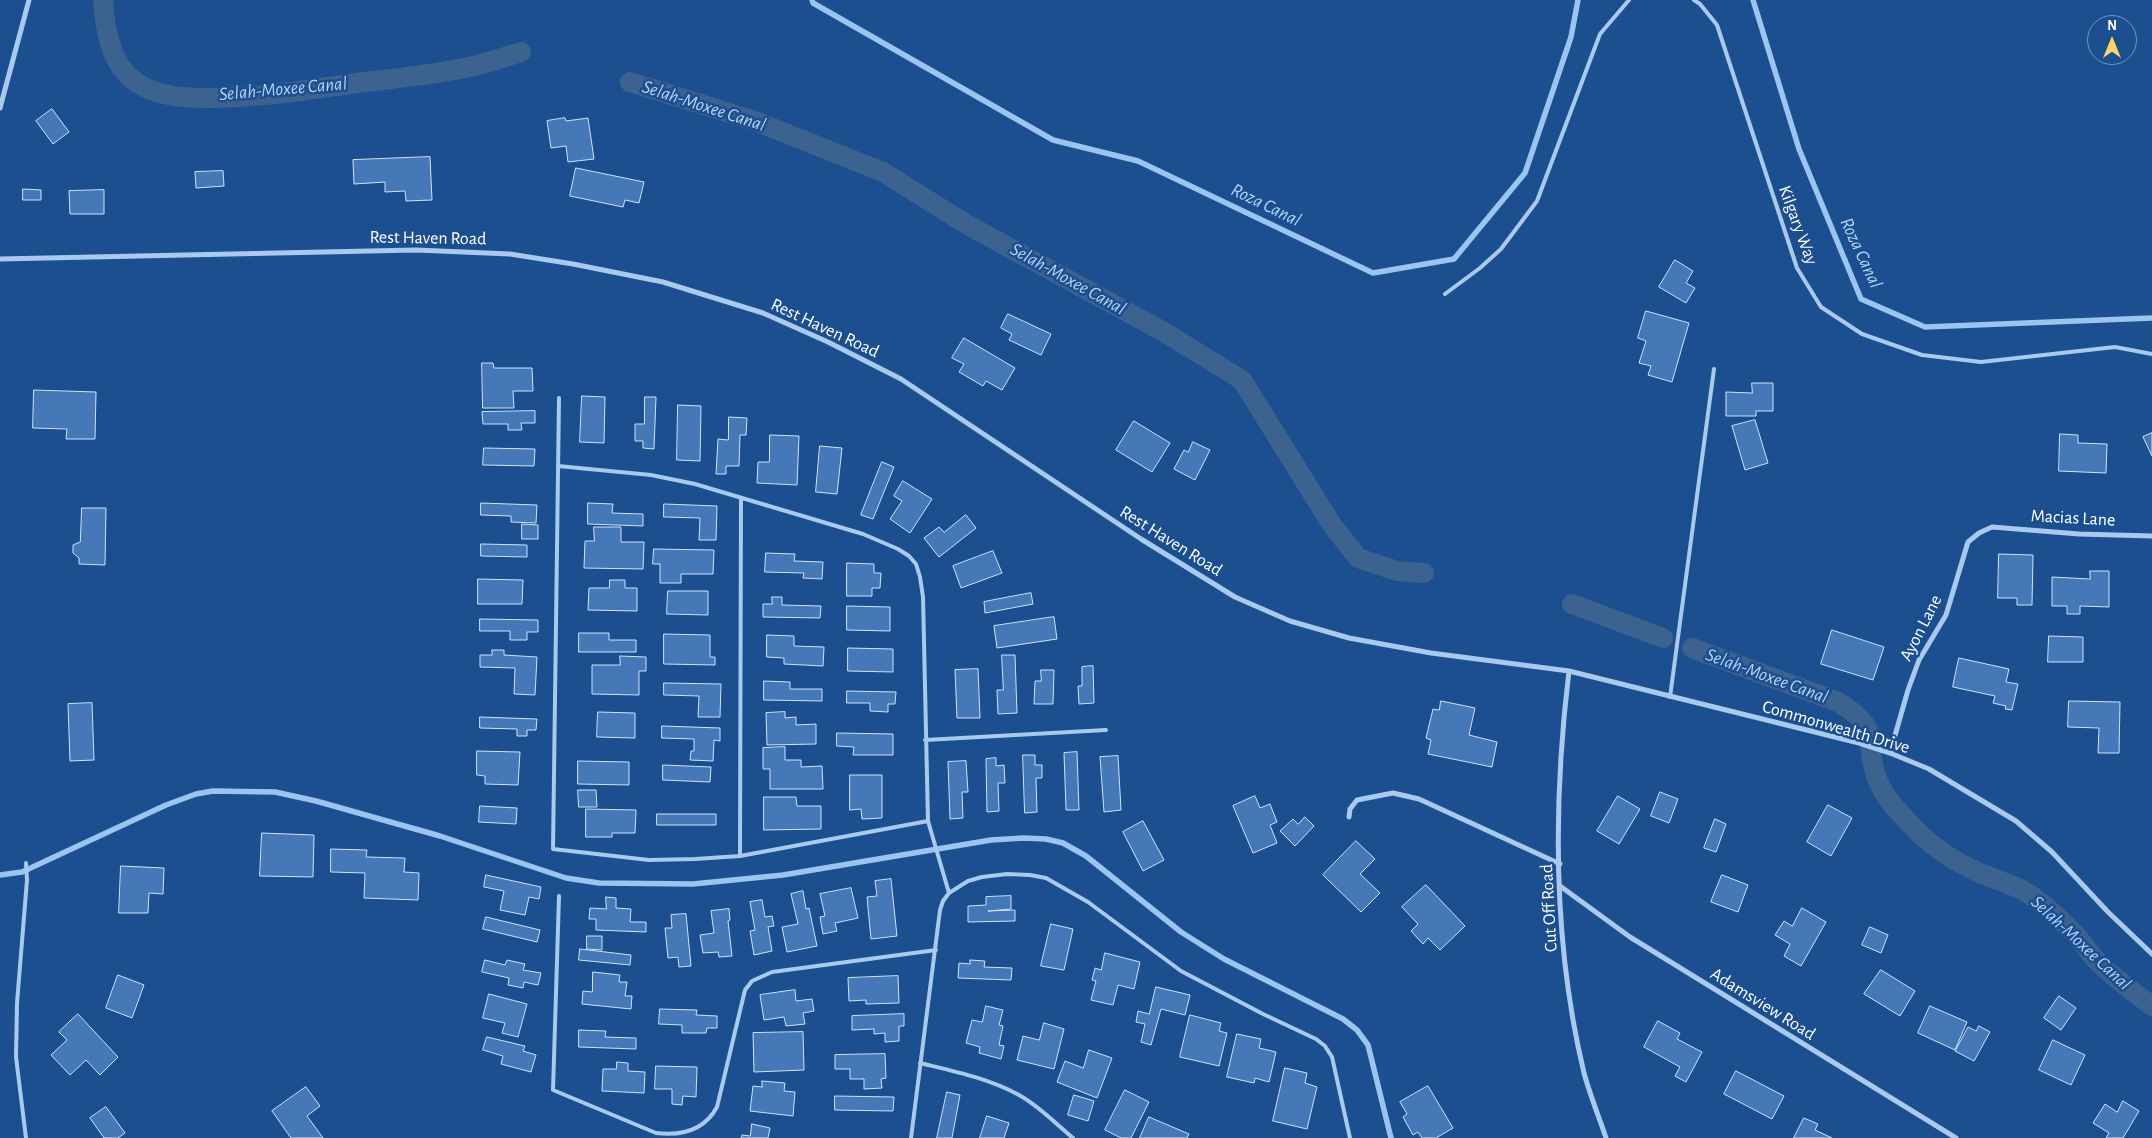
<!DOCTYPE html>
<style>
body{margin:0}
#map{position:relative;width:2152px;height:1138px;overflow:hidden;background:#1b4f8f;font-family:"Alegreya Sans",sans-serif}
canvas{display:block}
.north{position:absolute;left:2087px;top:15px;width:50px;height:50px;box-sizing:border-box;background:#1b4f8f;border:1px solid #7695bc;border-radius:50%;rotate:0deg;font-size:14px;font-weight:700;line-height:20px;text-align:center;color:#fff}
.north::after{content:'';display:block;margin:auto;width:18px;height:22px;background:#ffd166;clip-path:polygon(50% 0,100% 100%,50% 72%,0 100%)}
</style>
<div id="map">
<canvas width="2152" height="1138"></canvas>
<div class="north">N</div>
</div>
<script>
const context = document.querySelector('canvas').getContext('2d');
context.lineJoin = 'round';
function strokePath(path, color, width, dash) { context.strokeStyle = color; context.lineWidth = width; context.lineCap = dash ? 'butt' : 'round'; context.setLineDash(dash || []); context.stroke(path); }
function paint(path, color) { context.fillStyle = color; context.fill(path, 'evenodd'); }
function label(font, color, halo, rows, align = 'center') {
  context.font = font + ' "Alegreya Sans",sans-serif'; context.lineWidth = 5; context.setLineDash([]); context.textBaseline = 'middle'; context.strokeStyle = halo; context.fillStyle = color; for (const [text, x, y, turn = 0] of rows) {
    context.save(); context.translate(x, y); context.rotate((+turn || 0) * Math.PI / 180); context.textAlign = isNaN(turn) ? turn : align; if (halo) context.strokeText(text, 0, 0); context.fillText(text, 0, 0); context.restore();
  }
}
strokePath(new Path2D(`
 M812,0l1,3 240,137 85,21 235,112 81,-14 71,-86 46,-136 7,-37
 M1753,0l46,149 62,150 64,28 227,-9
 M0,875l22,-3 144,-67 30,-11 17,-3 62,1 41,9 124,35 126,42 33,5 94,1 90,-9 208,-35 33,-2 22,1 17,4 23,13 95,76 43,27 119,60 14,11 11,15 23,93`), '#9cc4f0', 5.5);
strokePath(new Path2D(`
 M103,0c2,29 7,64 33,82 12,9 32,14 46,15 58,4 118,-6 175,-14 38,-5 79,-8 117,-17 16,-4 31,-9 47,-14
 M630,82l125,39 128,51 83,52 198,108 78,48 90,145 26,33 39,13 27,2
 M1572,604l91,34
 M1692,648l146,54c48,29 23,38 40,79 8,20 25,35 39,50 18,18 40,32 63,42 19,8 39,13 55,25 13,10 26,22 37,33 9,9 16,20 24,29 17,17 37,32 56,46`), '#3c6290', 20);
const building = new Path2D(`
 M52,109l17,23 -16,12 -17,-23z
 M565,118l1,3 22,-3 6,41 -26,3 -2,-16 -15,2 -4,-27z
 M430,157l2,43 -26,1 -1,-10 -20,1v-10l-31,2 -1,-24z
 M576,168l68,14 -5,21 -14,-3 -2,7 -53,-11z
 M223,171l1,15 -28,2 -1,-16z
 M23,189l18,1v10h-18z
 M104,190v24h-34l-1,-23z
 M1675,260l18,11 -7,12 9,5 -9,15 -27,-16z
 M1646,311l43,12 -17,59 -24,-7 3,-9 -12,-3 7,-22 -8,-3z
 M1008,314l43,20 -10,21 -32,-15 3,-6 -11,-6z
 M964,338l51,30 -13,22 -16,-9 -3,5 -24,-14 5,-8 -12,-6z
 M482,363h11l1,5h38l1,23h-20l1,17h-31z
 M1752,383h21v28h-17v5h-30v-24l26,1z
 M34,390l62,2 -1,47h-29l1,-10 -34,-1z
 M582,396l23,1 -1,46 -24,-1z
 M645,397h11l-2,52 -11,-1v-7h-8v-17h9z
 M678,405l23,1 -1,55 -23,-1z
 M535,411v12h-14l1,7h-14v-6h-25l-1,-12z
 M729,417l18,1 -1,17h-6l-1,31h-13v8h-10l2,-35 10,1z
 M1755,420l13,43 -23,7 -13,-44z
 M1134,421l36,22 -18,29 -36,-22z
 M2152,433v23l-9,-19z
 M2060,434l18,1v8l29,1 -1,29 -47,-2z
 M770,435l29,1 -2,49 -40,-2 1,-21h11z
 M1193,442l17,8 -15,30 -21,-11 10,-19 4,2z
 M820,446l22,2 -5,46 -21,-2z
 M484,448l51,1 -1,17 -51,-1z
 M882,462l12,5 -21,52 -12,-4z
 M903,481l29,18 -22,34 -20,-14 12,-18 -8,-5z
 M481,503l56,2 -1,18 -25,-1v-6l-30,-1z
 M588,503l25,1 -1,9 31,1v12l-55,-2z
 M664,504l53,2 -1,34h-17l1,-22 -36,-1z
 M82,508h24l-1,57 -26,-1v-6l-6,-5v-8l7,-3z
 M966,515l10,13 -37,29 -15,-19 15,-11 5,5z
 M522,524l16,1v14h-16z
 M594,527h27v15h23l-1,27 -59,-1 1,-27h9z
 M481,544l46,1v12l-46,-1z
 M654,549l60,1 -1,24h-32v9h-21v-19h-7z
 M993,551l9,22 -41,15 -8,-22z
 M766,553l29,1 -1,7 29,1 -1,17 -19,-1 1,-5 -39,-1z
 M1999,554l34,1 -1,50h-15v-7h-19z
 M847,563l27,1v9h7l-1,15h-8v8h-25z
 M2090,571h19v36l-29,-1v8h-13v-8h-15v-29l38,2z
 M478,579l45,1 -1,24h-44z
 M610,580h15v8h12v23l-49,-1 1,-22h20z
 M668,591h40v24l-41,-1z
 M1031,593l2,11 -48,9 -1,-11z
 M772,597h10v8l39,1 -1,12 -57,-1v-13h9z
 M847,606l43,1v24l-43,-1z
 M1054,617l3,22 -60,9 -3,-22z
 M480,619l58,1v12h-11v8h-17v-9h-30z
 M1832,630l52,17 -11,33 -52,-16z
 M579,633h30v7h27v12h-57z
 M664,634l46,1v22h5v8l-51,-1z
 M767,635l27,1v10l30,1 -1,19 -39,-2v-6l-17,-1z
 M2049,636l34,1v25h-35z
 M848,648l45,1v23l-45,-1z
 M492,650h12v5l33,2 -2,38 -21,-1 1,-26 -35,-1v-12h12z
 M1002,655h13l2,58 -19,1 -1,-24h6z
 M620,656l26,1v14h-7v24l-47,-1v-29h28z
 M1959,658l50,11 -3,13 12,2 -6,26 -7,-1 1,-3 -13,-3 2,-7 -42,-9z
 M1093,666l1,37 -15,1 -1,-18h4v-19z
 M978,669l2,49h-23l-2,-48z
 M1041,670h13l-1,34h-19l1,-23h6z
 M764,681l26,1v7h32v12l-58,-1z
 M664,683l57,1 -1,33h-22l1,-21 -35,-1z
 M847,691l49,1 -1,12h-7v8l-18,-1v-8h-23z
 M1441,701l34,7 -6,27 28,7 -5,25 -64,-13 3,-14 -5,-2 7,-29 6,1z
 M2069,701l51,1 -1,51h-21l1,-25 -31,-1z
 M92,703l2,57 -24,1 -2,-57z
 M598,712l37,1v25l-38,-1z
 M785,712v6l11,-1v8l20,-1v20l-49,1 -1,-32z
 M480,717l57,2 -1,11h-9v6h-10v-7l-37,-1z
 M662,726l58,2v13l-6,-1 -1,21 -23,-1 1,-9h3v-12l-32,-1z
 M837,733l56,1v21h-40l1,-8 -17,-1z
 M785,747v13h16v7l21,-1 1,23h-53v-20h-7v-21z
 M477,751l43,1 -2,33 -33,-1v-8l-8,-1z
 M1077,752l2,58h-13l-2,-57z
 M1023,755h12v10h7v13h-6l1,34 -12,1z
 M1118,756l3,54 -17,2 -4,-55z
 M996,758v8l8,-1 1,18h-7l1,28 -12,1 -1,-53z
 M578,761l51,1v23l-51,-1z
 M966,761l2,31h-6l1,26 -13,1 -2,-57z
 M663,765l48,2 -1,15 -47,-2z
 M850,775h32v43l-20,1 -1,-10 -11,1z
 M578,790h18l1,17h-18z
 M1660,792l18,7 -9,24 -18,-7z
 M1255,796l5,12 10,-4 7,18 -7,3 7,18 -24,10 -20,-47z
 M1618,796l22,13 -21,35 -22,-13z
 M764,797h32l1,9h24v23l-57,1z
 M1828,805l24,13 -21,38 -24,-14z
 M480,806l37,2 -1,16 -37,-2z
 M586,809l50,1 -1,23h-23v4h-26z
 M657,814h59v11h-59z
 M1305,817l9,9 -19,20 -15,-15 13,-12 5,5z
 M1715,819l11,5 -10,28 -12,-4z
 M1143,821l21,39 -21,11 -20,-39z
 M262,833l52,2 -1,42 -53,-1z
 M1356,841l19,18 -15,15 20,19 -19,19 -38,-37z
 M331,849l36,1 -1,7 39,1 -1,14 15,1 -1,27 -54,-2 1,-25 -34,-1z
 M121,866l43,2 -1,26 -14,-1 -1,20h-29z
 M486,875l55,12 -2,12 -10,-2 -4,18 -25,-5 4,-19 -20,-4z
 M1722,875l26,10 -10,27 -27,-10z
 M891,879l6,57 -26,3 -4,-42 10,-1 -2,-15z
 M1426,885l39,41 -25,24 -12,-12 -5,6 -12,-13 7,-7 -16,-17z
 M851,888l7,30 -23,5 2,8 -14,3 -3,-17 5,-1 -5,-22z
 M803,891l3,18 3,-1 8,38 -30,6 -5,-25 16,-3 -7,-30z
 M1011,896v13l-23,2 27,-1v11l-47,1v-16l18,-1v-8z
 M606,897l10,1v10l15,1 -1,13h16v10l-50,-2v-11h-7l1,-11 16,1z
 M762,900l3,17 7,-1 2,10 -6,1 4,24 -18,4 -4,-24 5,-1 -5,-28z
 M1802,908l24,14 -25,44 -17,-10 6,-12 -15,-9 9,-14 8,5z
 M729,909l1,11 -2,1 4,35 -13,1 -1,-5 -15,1 -3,-18 14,-2 -3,-22z
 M686,914l5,52 -12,1 -1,-10 -10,1 -3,-30h7l-1,-13z
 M486,917l54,13 -3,12 -54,-13z
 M1051,924l22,5 -9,41 -23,-4z
 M1870,927l18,8 -7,18 -19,-8z
 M587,936h15v14l-15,-1z
 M580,949l51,6 -1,10 -51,-5z
 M1105,953l35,9 -6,27 -16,-4 -5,20 -22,-5 5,-19 -4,-1 3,-12 6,2z
 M485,960l20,5 2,-5 18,4 -2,6 18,3 -3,12 -14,-3 -1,6 -15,-3 1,-7 -27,-6z
 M970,960l15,1 -1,6 28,1 -1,12 -53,-2 1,-15 11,1z
 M1881,970l34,21 -15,25 -36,-22z
 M593,972l27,3 -1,7h8l-2,14h7l-1,13 -49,-5 1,-13 9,1z
 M118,975l26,10 -12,33 -26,-10z
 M898,976l1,27 -33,1v-4l-17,1 -1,-23z
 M1156,987l34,8 -5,20 -24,-6 -10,36 -10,-3 4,-18 -9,-2 2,-11 11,3z
 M795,990l1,11 16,-2 2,12 -11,2 2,11 -19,2 -2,-9 -20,3 -4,-25z
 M489,994l38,10 -9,33 -16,-4 3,-10 -22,-5z
 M2059,996l17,12 -15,22 -17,-12z
 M986,1006l17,4 -4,15 4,1 -4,19 5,1 -3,13 -22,-6 1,-6 -14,-4 6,-23 10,2z
 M1930,1006l37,16 -12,28 -37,-17z
 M660,1009l37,1 -1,5 21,1v12h-10l-1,5h-24v-8l-23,-1z
 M78,1014l40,43 -18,18 -14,-15 -16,15 -19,-20 16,-15 -8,-8z
 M904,1014v12h-5v15l-14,1v-9l-11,1v-5l-22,1v-14z
 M1190,1015l31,8 -2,8 8,2 -8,33 -39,-9z
 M1658,1021l22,12 -3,6 25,13 -16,30 -11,-6 5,-9 -36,-20z
 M1044,1023l20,6 -10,40 -37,-9 6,-24 16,4z
 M1979,1026l11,6 -16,29 -19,-10 13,-24 8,4z
 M579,1030l27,1 -1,6 31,1v11l-57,-2z
 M803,1032l1,38 -50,2 -1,-39z
 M1237,1034l24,5 -2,9 17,4 -7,30 -14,-4 -1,5 -27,-6z
 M487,1037l38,9 -2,5 13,4 -5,17 -30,-8 2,-8 -20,-6z
 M2053,1040l32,15 -14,30 -32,-15z
 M1089,1050l23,8 -15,40 -40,-16 8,-21 18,7z
 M885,1054l1,24 -5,1 1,9 -18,1v-10h-14v-10h-15v-14z
 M617,1062l11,1v8l17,1 -1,21 -42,-2 1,-22h13z
 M656,1066l41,1 -1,30 -13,-1 -1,9 -10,-1v-15h-17z
 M1285,1068l22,5 -2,10 12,4 -10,42 -34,-8z
 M1736,1071l48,25 -12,23 -48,-25z
 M762,1081l23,2 -1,8 11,1 -2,24 -43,-5 3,-25 9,1z
 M1428,1086l25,42 -17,10h-14l-4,-6 -5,3 -10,-18 4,-3 -7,-12z
 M306,1087l14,19 -13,10 16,22h-32l-19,-27z
 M1125,1090l24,12 -18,36h-10l-16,-8z
 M947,1092l13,3 -8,43h-15z
 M1074,1095l20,6 -6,20 -20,-6z
 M835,1096l59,1 -1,14 -58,-1z
 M2123,1101l16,10 -16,27h-17l3,-5 -16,-10 12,-19 12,8z
 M106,1107l19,26 -7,5h-14l-14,-20z
 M987,1116l22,7 -5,15h-24z
 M1149,1117l40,17 -2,4h-47z
 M1804,1118l14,6 -3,6 17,8h-38z
 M752,1124l18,4 -2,10h-27l1,-3 8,1z`);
paint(building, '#4478b7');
strokePath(building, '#cfe3fa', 1);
strokePath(new Path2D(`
 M1694,0l6,4 17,21 80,243 24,39 41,27 60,21 59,7 134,-15 37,7
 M1445,294l35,-26 21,-19 36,-48 63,-167 29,-34
 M559,398l-6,451 96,11 46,-1 45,-3 188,-35
 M558,466l93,9 44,9 168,50 35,15 11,7 7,8 4,13 3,20 5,224 21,72 -6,8 -3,9 -29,228
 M1670,697l44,-328
 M925,740l181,-10
 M740,856l1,-358
 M949,893l19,-12 14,-4 25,-3 23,1 16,3 42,24 93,69 82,43 53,25 9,7 7,11 18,81
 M559,896l-6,194 103,43c25,3 48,-2 61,-26l28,-117 7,-9 20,-9 164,-22
 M920,1063c33,8 68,15 99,32 20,11 36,28 54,43
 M26,1138l-10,-81 1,-54 10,-123 -1,-17`), '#a9c9ee', 4);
strokePath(new Path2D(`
 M0,108l29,-108
 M0,259l416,-9 94,4 63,10 90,18 100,31 65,29 73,37 240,160 94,58 55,24 59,17 82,15 138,18 290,72 31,10 39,16 87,52 36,31 56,60 44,42
 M1569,671c-16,132 -16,273 15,402 6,22 15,44 22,65
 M1890,753l18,-63 11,-30 27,-45 22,-73 11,-9 13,-6 87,7 73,2
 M1349,817l1,-8 7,-9 36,-7 26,6 141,65
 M1560,886l70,51 326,201`), '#a9c9ee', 5);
label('18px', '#fff', '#1b4f8f', [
 ["Kilgary Way",1798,225,70],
 ["Rest Haven Road",428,238,1],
 ["Rest Haven Road",825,328,25],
 ["Macias Lane",2073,518,3],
 ["Rest Haven Road",1171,541,32],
 ["Ayon Lane",1921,628,-63],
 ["Commonwealth Drive",1836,727,16],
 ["Cut Off Road",1549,908,-93],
 ["Adamsview Road",1763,1004,32]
]);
label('italic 19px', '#b5d3f5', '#1b4f8f', [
 ["Selah-Moxee Canal",283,89,-5],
 ["Selah-Moxee Canal",704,106,18],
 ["Roza Canal",1266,205,26],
 ["Roza Canal",1861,253,65],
 ["Selah-Moxee Canal",1068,279,29],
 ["Selah-Moxee Canal",1767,676,20],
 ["Selah-Moxee Canal",2081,943,43]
]);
</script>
